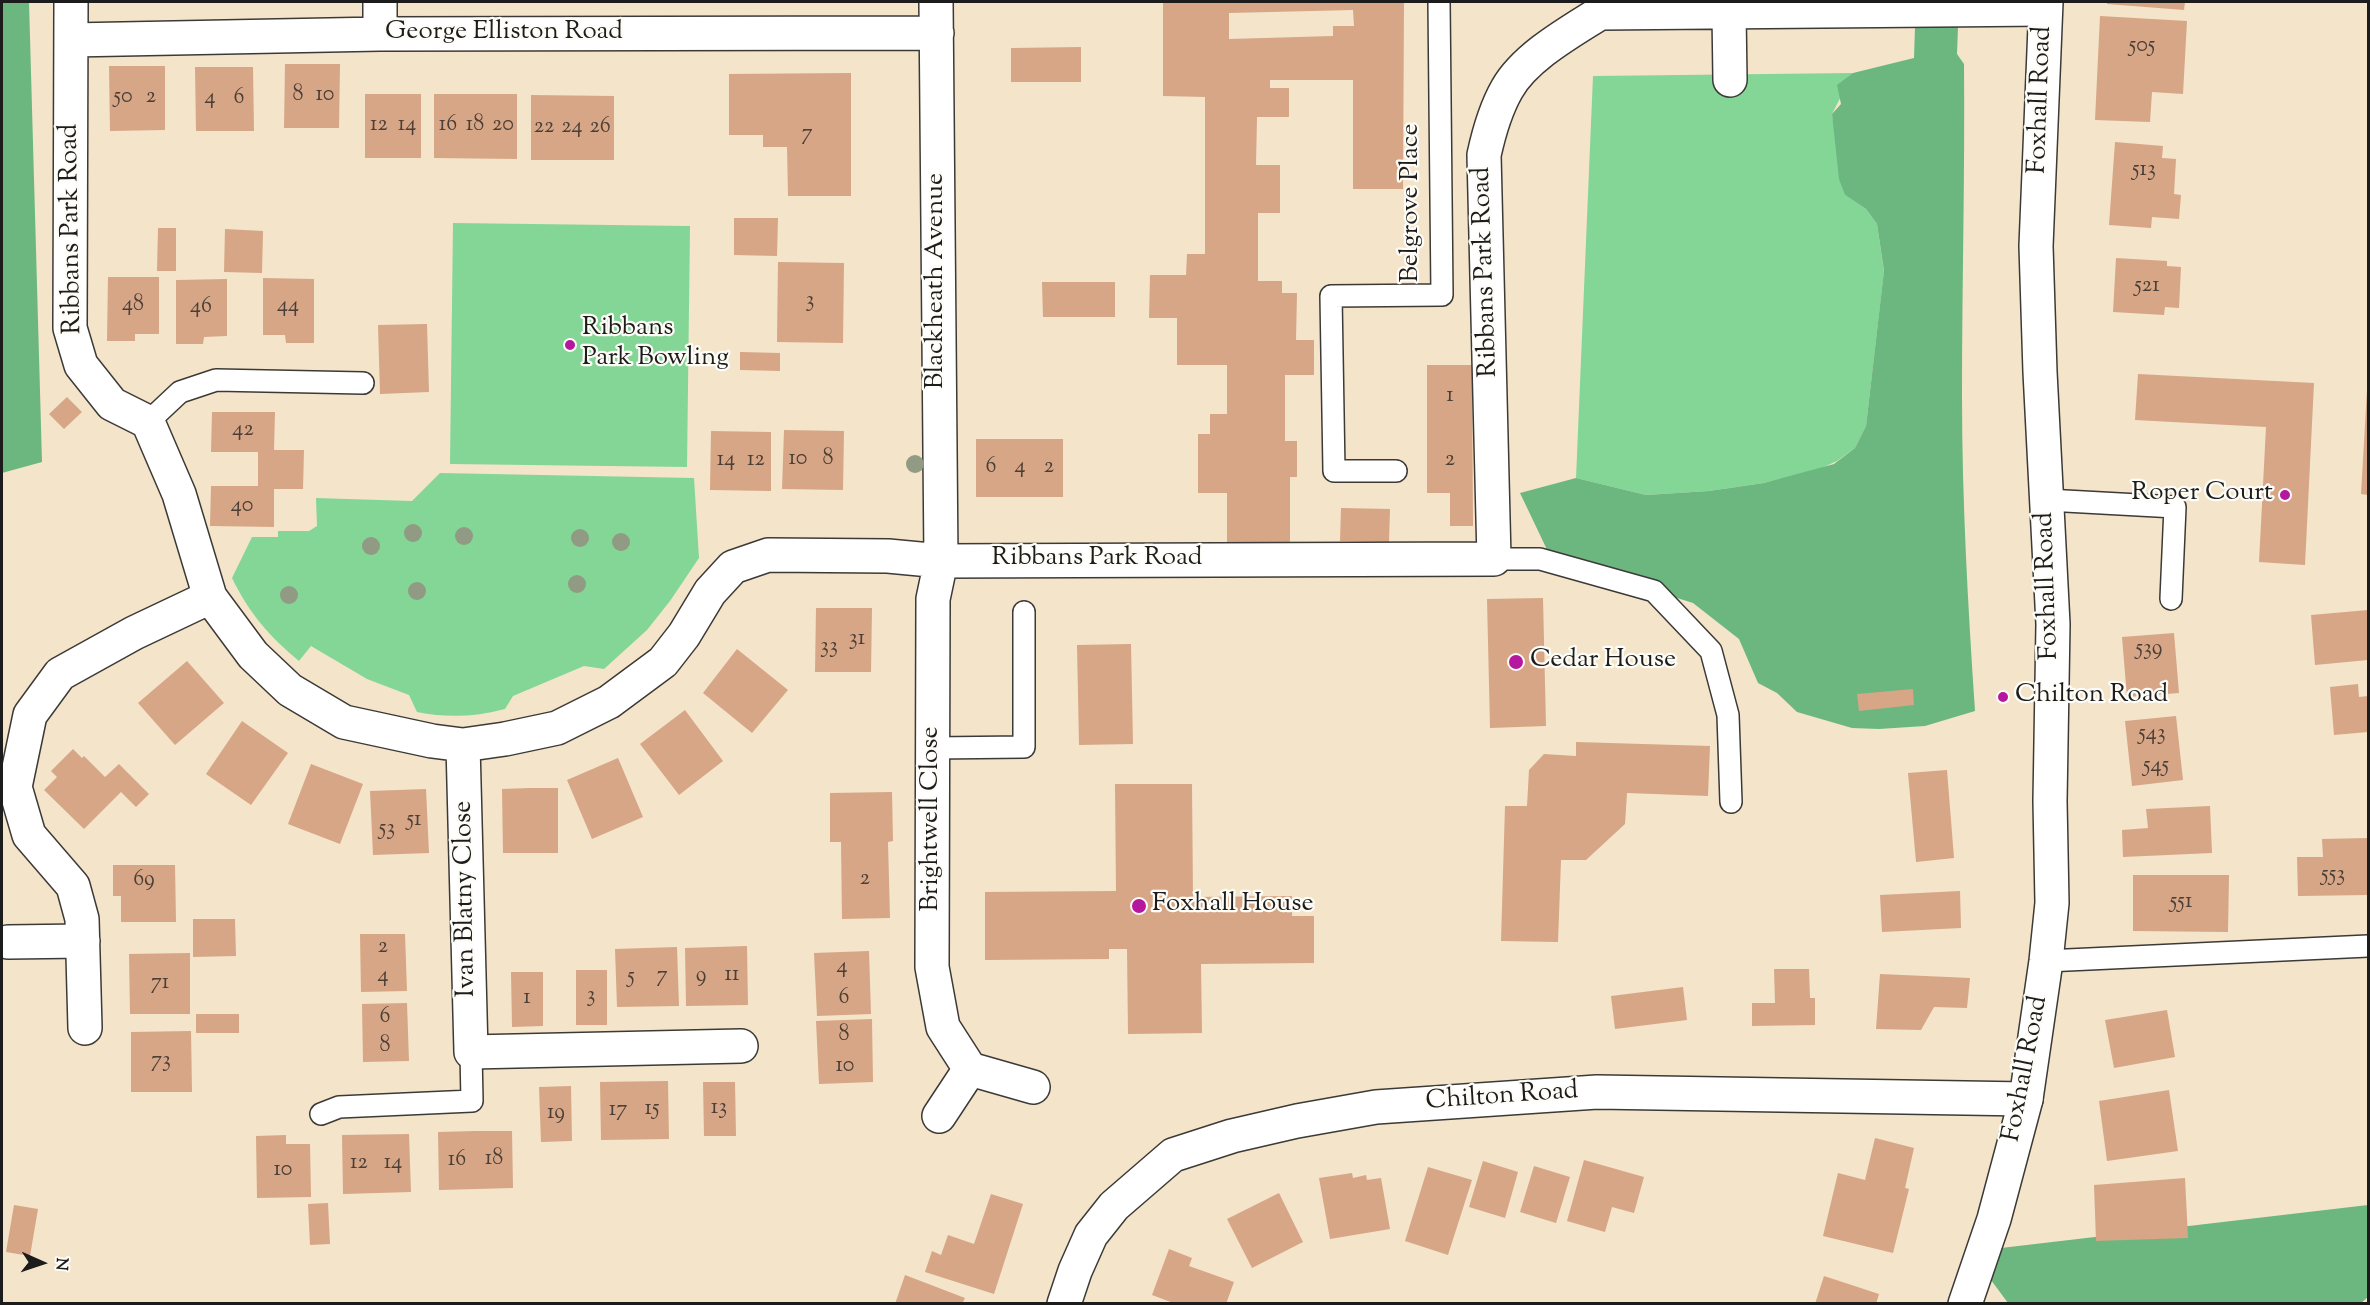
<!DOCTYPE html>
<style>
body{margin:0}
#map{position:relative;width:2370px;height:1305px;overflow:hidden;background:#f4e4ca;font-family:"Sorts Mill Goudy",serif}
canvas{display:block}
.frame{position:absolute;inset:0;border:3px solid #1c1c1c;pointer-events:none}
.north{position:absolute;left:12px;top:1233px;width:60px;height:60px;-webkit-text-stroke:4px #fdfcf7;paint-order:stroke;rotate:93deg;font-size:16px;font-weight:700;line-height:24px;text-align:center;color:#1c1c1c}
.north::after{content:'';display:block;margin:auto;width:21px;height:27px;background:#1c1c1c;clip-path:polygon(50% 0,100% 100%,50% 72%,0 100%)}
</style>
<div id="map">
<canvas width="2370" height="1305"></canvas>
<div class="frame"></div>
<div class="north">N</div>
</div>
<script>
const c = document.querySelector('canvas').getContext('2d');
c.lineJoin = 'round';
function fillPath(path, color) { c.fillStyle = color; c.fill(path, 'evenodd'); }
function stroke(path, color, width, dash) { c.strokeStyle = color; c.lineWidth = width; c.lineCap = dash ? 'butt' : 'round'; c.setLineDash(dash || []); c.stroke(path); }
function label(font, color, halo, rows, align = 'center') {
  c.font = font + ' "Sorts Mill Goudy",serif'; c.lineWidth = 4.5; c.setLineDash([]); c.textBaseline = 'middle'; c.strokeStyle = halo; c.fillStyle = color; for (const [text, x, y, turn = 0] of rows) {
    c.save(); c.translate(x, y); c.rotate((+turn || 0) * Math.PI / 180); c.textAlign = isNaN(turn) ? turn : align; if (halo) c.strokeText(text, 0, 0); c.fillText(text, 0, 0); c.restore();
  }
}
fillPath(new Path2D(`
 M1853 73 1832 114 1845 195 1866 209 1877 224 1884 272 1866 426 1855 448 1837 461 1817 470 1764 483 1709 491 1646 495 1576 478 1593 76Z
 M453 223 690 226 687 467 450 464Z
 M440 473 694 478 699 558 670 601 647 630 604 669 584 666 513 696 505 709C475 717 447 718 417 712L409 695 367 679 311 646 299 661C269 636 249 613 232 578L252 537H278V531H309L317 526 316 498 412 501Z`), '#84d696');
fillPath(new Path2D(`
 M2 2H29L42 462 2 473Z
 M1915 27H1958L1957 54 1964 64C1965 175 1962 286 1962 397 1962 501 1968 606 1975 711L1925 726 1879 729 1852 728 1797 712 1777 693 1758 683 1739 639 1693 603 1551 558 1520 493 1576 478 1646 495 1709 491 1764 483 1834 464 1855 448 1866 426 1884 271 1877 224 1866 209 1845 195 1839 179 1832 114 1841 104 1837 85 1853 73 1914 58Z
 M2368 1205V1297L2361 1303H2008L1991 1280 2001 1248Z`), '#6bb77f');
fillPath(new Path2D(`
 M1163 2H1404L1403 189H1353V80H1270V88H1289V117H1257L1256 165H1280V213H1258V281H1282V293H1297L1296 340H1314V375H1285V441H1297V477H1290V547L1227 546V493H1198V434H1210V414H1227V365H1177V318H1149L1150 275H1186L1187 254H1205V97L1163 96ZM1353 10 1354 26H1333V36L1229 39V13Z
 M2107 2H2185L2184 10 2107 4Z
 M2100 16 2187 21 2183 94 2152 92 2150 122 2095 120Z
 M1081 47V82H1011V48Z
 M285 64H340L339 128H284Z
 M109 66H165V130L110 131Z
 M195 67H253L254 131H196Z
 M851 73V196H788L787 147H763V135H729V74Z
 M365 94H421V158H365Z
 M434 94H517V159L434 158Z
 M531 95 614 96V160H531Z
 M2115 142 2163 146 2162 158 2176 159 2174 194 2181 195 2179 219 2152 217 2151 228 2109 225Z
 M734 218H778L777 256 734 255Z
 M158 228H176V271H157Z
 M225 229 263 231 262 273 224 272Z
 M2116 258 2167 261V266L2181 267 2179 308 2165 307 2164 315 2113 312Z
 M778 262 844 263 843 343 777 342Z
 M108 277H159V334H135V341H107Z
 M263 278 314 279V343H286L285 335H263Z
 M227 279V336L204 337 203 344H176V280Z
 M1042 282H1115V317H1043Z
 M427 324 429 392 380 394 378 325Z
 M740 352 780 353V371L740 370Z
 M1427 365H1472L1473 526H1450V493H1427Z
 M2138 374 2314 383 2305 565 2259 562 2266 427 2135 420Z
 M2367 390H2368V495L2361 494Z
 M67 397 82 412 64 429 49 414Z
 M212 412H275L274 450H304L303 489H274V527L210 526 211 486H258V452H211Z
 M784 430 844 431 843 490 782 489Z
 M711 431 771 432V491L710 490Z
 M976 439H1063V497H976Z
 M1341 508 1390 509 1389 542 1340 541Z
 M1543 598 1546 726 1490 728 1487 599Z
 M816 608H872L871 672H815Z
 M2368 610V660L2315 665 2311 615Z
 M2174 633 2179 693 2127 697 2122 637Z
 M1131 644 1133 744 1079 745 1077 645Z
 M737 649 788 690 752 733 703 693Z
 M187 661 224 703 175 745 138 703Z
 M2358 684 2359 697 2368 696V732L2334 735 2330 687Z
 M1913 689 1914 705 1859 711 1857 694Z
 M685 710 723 761 679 795 640 744Z
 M2176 716 2183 780 2132 786 2125 721Z
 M242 721 288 753 251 805 206 774Z
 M1576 742 1710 746 1708 796 1627 793 1625 824 1586 860H1561L1558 942 1501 941 1505 806H1527L1529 770 1544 754 1576 756Z
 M73 749 82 758 84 756 105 777 119 764 149 794 136 807 121 792 84 829 44 790 57 777 51 771Z
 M618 758 643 817 592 839 567 780Z
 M311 764 363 784 340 844 288 824Z
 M1947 770 1954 858 1916 862 1908 773Z
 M1115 784H1192L1193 897 1292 896V916H1314V963L1201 964 1202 1033 1128 1034 1127 949H1109V959L985 960V892L1116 891Z
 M529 788H558V853H503L502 789Z
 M426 789 429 853 373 855 370 791Z
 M892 792 893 841 888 842 890 918 842 919 841 842H830V793Z
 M2210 806 2212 853 2123 857 2122 830 2148 828 2146 809Z
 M2368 838V895L2298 896 2297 857H2323L2322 839Z
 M113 865H175L176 922H121V896H113Z
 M2133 875H2229L2228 932 2133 931Z
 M1960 891 1961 928 1882 932 1880 895Z
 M193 919H235L236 956 193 957Z
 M360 934H405L407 991 361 992Z
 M747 946 748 1005 686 1006 685 948Z
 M677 947 679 1006 617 1007 615 949Z
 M869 951 871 1014 817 1016 814 953Z
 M190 953V1014H130L129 954Z
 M1774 969H1809L1810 998H1815V1025L1752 1026V1003H1775Z
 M576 970H607V1025H576Z
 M511 972H543V1026L512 1027Z
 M1880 974 1970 978 1967 1008 1934 1007 1921 1030 1876 1029Z
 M1683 987 1687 1020 1615 1029 1611 996Z
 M407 1003 409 1061 363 1062 362 1004Z
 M2167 1010 2175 1057 2114 1068 2105 1020Z
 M196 1014H239V1033H196Z
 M872 1019 873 1082 819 1084 816 1021Z
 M191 1031 192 1092H131V1032Z
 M668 1081 669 1139 601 1140 600 1082Z
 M703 1082H735L736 1136H704Z
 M571 1086 572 1141 541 1142 539 1087Z
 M2169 1090 2178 1151 2107 1161 2099 1101Z
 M476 1131H512L513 1188 439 1190 438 1132Z
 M409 1134 411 1192 343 1194 342 1135Z
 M286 1135V1144H310L311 1197 257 1198 256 1136Z
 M1875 1138 1914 1148 1905 1188 1909 1189 1893 1253 1823 1236 1838 1173 1865 1180Z
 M1584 1160 1644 1177 1634 1213 1612 1207 1605 1232 1567 1221Z
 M1483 1161 1518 1172 1505 1218 1469 1207Z
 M1534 1166 1570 1177 1556 1223 1520 1212Z
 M1428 1167 1472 1180 1448 1255 1405 1241Z
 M1352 1173 1353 1178 1366 1175 1367 1180 1381 1178 1390 1229 1330 1239 1319 1178Z
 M2185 1178 2188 1238 2096 1241 2094 1185Z
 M1279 1193 1303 1242 1252 1268 1227 1219Z
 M991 1194 1023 1204 994 1294 925 1272 932 1251 941 1255 948 1235 974 1244Z
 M328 1203 330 1244 310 1245 308 1204Z
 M14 1205 38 1209 30 1256 6 1252Z
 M1169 1249 1192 1258 1189 1266 1234 1282 1226 1304H1176L1152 1295Z
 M905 1275 965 1298 962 1304H895Z
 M1824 1276 1879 1294 1876 1304H1815Z`), '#d6a686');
const lane = new Path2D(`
 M148 422 180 392 216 380 363 383
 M1396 471H1334L1331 296 1442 295 1439 2
 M2047 500 2175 507 2171 599
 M1494 559H1540L1654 591 1711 651 1728 715 1731 802
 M933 748 1024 747V612
 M2046 961 2368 946
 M321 1114 339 1107 472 1101 471 1052`);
const street = new Path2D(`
 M71 2 70 328 81 365 112 404 148 422 179 494 210 597 253 655 290 690 344 722 432 741 463 745 505 739 557 728 609 702 663 662 684 635 710 592 733 567 768 555 888 556 941 561 1494 559 1484 155C1489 132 1495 110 1507 89 1525 57 1570 32 1600 13
 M936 2 941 561 933 599 932 967 943 1027 970 1069 1033 1087
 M1600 13 2045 9
 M1729 13 1730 80
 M380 34V2
 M71 40 380 34 937 33
 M463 745 471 1052 741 1046
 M8 942 83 941
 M85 1028 82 919 73 886 29 835 15 787 30 715 60 674 134 633 210 597
 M939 1116 970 1069
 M1064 1304 1075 1271 1091 1235 1114 1206 1173 1155 1232 1136 1297 1121 1376 1107 1597 1092 2026 1099`);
const secondary = new Path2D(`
 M1965 1304 1994 1219 2026 1099 2046 961 2052 903 2050 801 2053 624 2040 372 2036 246 2046 2`);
stroke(lane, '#3c3a36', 24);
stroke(street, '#3c3a36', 36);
stroke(secondary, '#3c3a36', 36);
stroke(lane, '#fff', 21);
stroke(street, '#fff', 33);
stroke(secondary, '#fff', 33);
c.fillStyle = '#919a82';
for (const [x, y] of [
 [915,464],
 [413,533],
 [464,536],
 [580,538],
 [621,542],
 [371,546],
 [577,584],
 [417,591],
 [289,595]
]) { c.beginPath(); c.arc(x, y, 9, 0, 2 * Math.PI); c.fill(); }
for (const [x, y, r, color] of [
 [570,345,6,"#b5179e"],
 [2285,495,6,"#b5179e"],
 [1516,662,8,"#b5179e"],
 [2003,697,6,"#b5179e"],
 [1139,906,8,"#b5179e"]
]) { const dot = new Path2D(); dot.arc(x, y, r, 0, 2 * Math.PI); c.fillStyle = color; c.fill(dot); stroke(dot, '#fdfcf7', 2); }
label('22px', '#4a3e36', null, [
 ["505",2142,47],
 ["8",298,96],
 ["10",325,96],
 ["50",123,98],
 ["2",151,98],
 ["4",210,99],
 ["6",239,99],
 ["12",379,126],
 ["14",407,126],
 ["16",448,126],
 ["18",475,126],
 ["20",503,126],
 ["22",544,128],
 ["24",572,128],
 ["26",600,128],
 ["7",807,135],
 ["513",2144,171],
 ["521",2147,287],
 ["3",810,302],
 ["48",133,306],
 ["44",288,307],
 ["46",201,308],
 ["1",1450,397],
 ["42",243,431],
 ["10",798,460],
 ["8",828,460],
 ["14",726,461],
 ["12",756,461],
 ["2",1450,461],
 ["6",991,468],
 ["4",1020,468],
 ["2",1049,468],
 ["40",242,507],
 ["31",857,640],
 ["33",829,648],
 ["539",2149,650],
 ["543",2152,735],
 ["545",2156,767],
 ["51",414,821],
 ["53",387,830],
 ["553",2333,876],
 ["2",865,880],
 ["69",144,881],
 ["551",2181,903],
 ["2",383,948],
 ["4",842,968],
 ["11",732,976],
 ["4",383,977],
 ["7",662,977],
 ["9",701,977],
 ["5",631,978],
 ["71",160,984],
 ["3",591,997],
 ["1",527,999],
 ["6",844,999],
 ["6",385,1018],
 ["8",844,1036],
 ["8",385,1047],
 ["73",161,1062],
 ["10",845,1067],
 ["13",719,1109],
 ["15",652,1110],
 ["17",618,1111],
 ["19",556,1114],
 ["18",494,1160],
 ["16",457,1161],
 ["12",359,1164],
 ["14",393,1164],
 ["10",283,1171]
]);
label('26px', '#1c1c1c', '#fdfcf7', [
 ["George Elliston Road",504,34],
 ["Foxhall Road",2042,100,-88],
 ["Belgrove Place",1413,203,-90],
 ["Ribbans Park Road",73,229,-91],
 ["Ribbans Park Road",1487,272,-92],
 ["Blackheath Avenue",938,281,-90],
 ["Ribbans Park Road",1097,560],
 ["Foxhall Road",2049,586,-92],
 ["Brightwell Close",933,819,-90],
 ["Ivan Blatny Close",467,899,-91],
 ["Foxhall Road",2027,1069,-79],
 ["Chilton Road",1502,1098,-4]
]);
label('26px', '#1c1c1c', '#fdfcf7', [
 ["Ribbans",582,330],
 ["Park Bowling",582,360],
 ["Roper Court",2273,495,"right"],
 ["Cedar House",1530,662],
 ["Chilton Road",2015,697],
 ["Foxhall House",1152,906]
], 'left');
</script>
